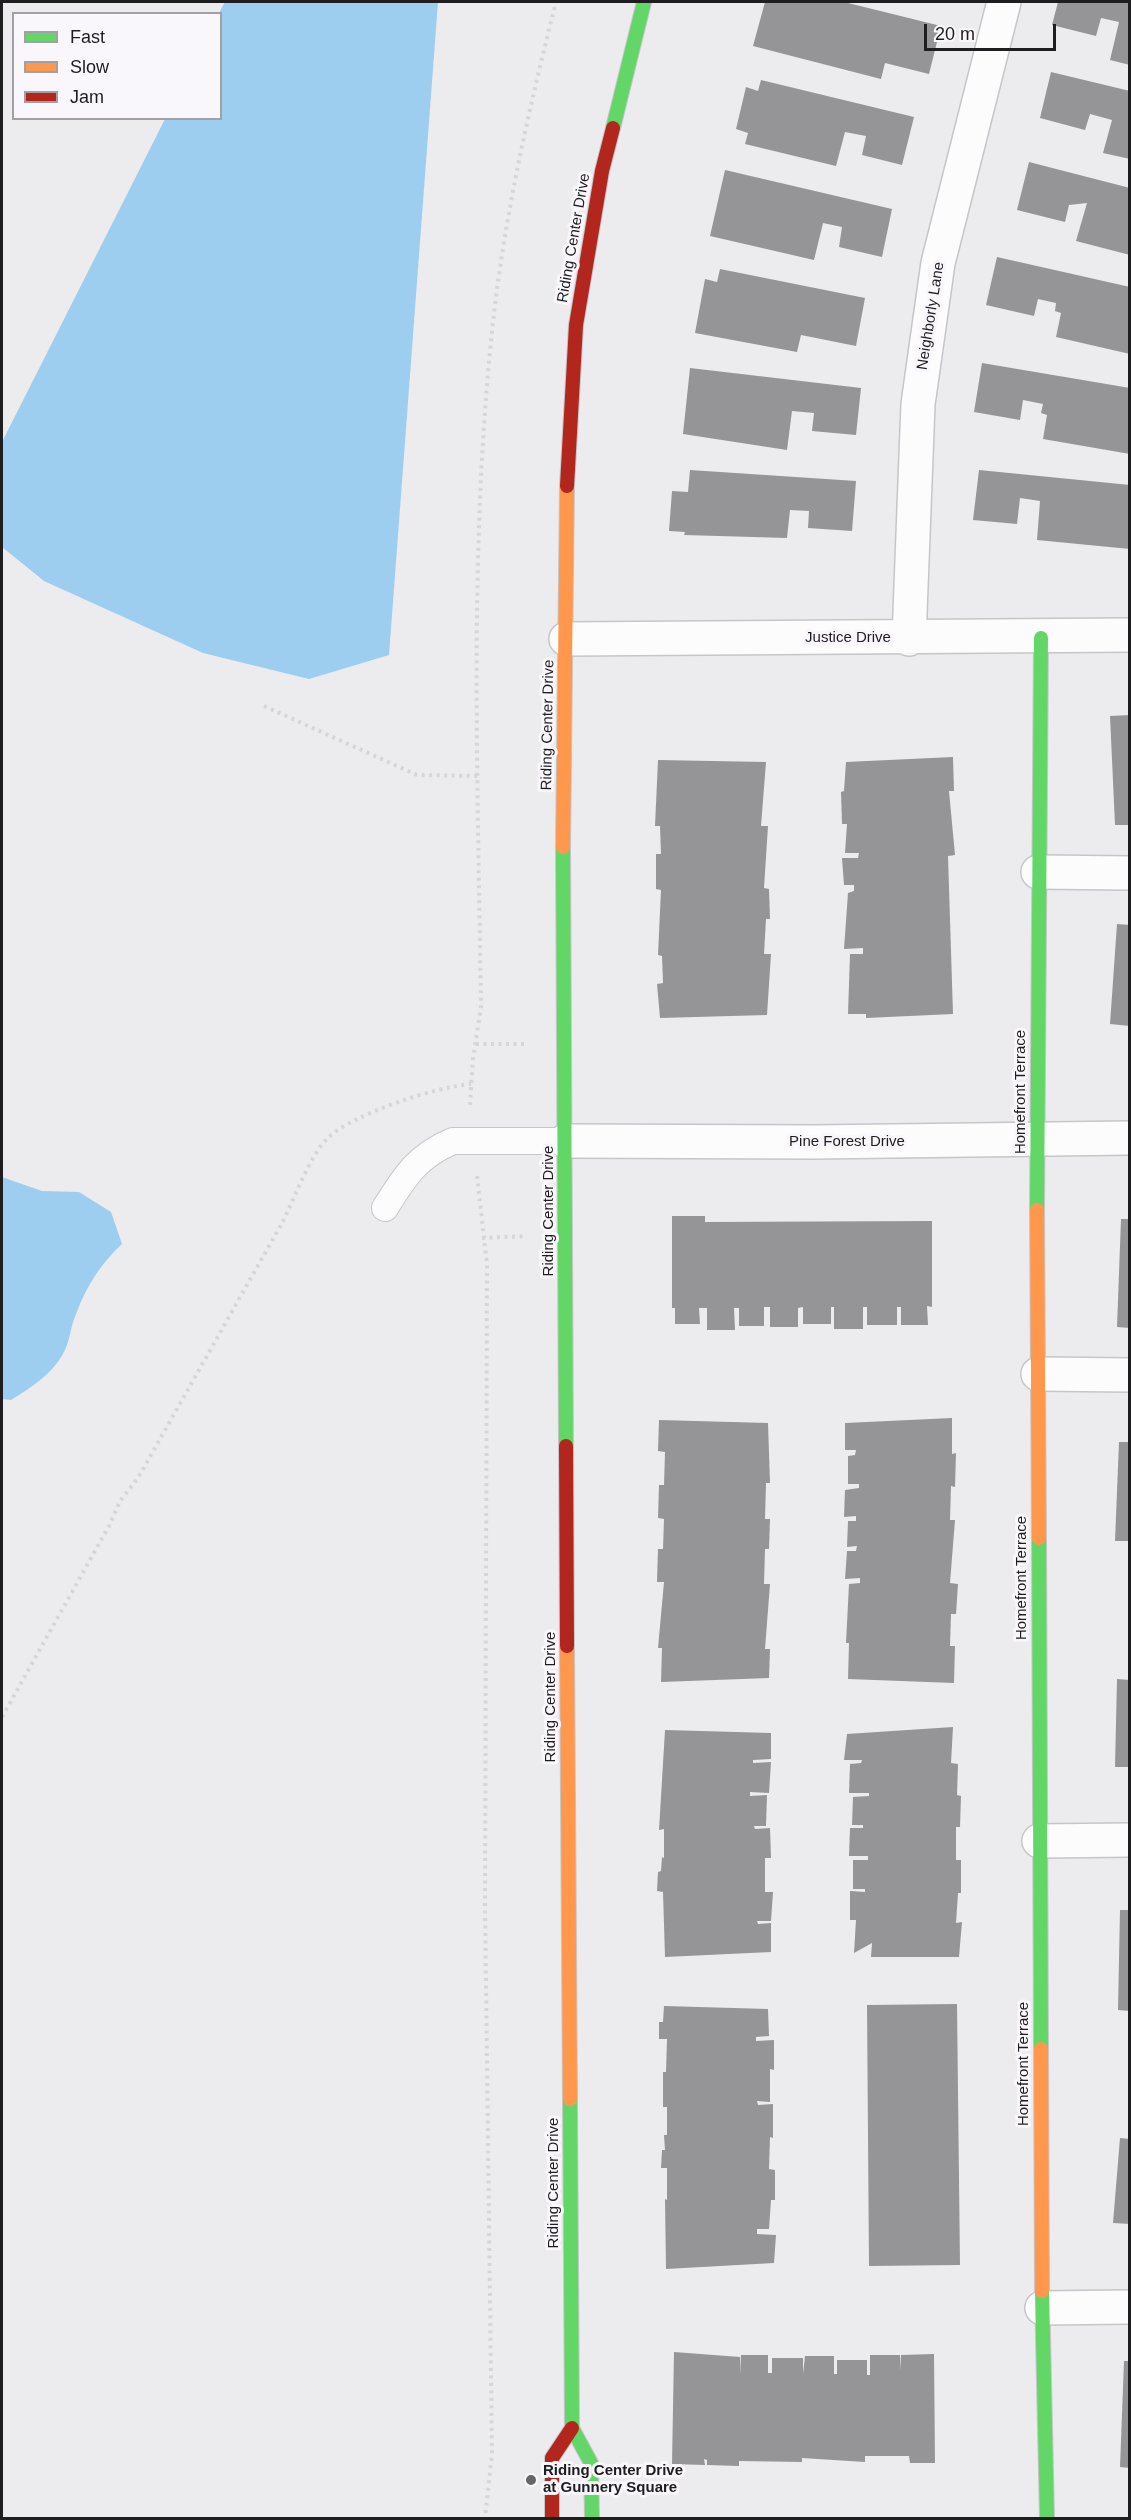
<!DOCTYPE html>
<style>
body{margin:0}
#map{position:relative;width:1131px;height:2520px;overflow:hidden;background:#ecebee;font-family:Helvetica,sans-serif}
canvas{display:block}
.frame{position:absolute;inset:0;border:3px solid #1e1d1f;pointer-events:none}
.legend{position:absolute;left:12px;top:12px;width:210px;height:108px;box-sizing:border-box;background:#faf7fc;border:2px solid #a2a0a4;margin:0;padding:8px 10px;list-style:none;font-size:18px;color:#1e1d1f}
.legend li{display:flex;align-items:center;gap:12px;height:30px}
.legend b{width:30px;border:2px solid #a2a0a4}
.scale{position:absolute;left:924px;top:24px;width:132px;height:27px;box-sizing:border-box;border:3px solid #1e1d1f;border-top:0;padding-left:8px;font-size:18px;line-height:21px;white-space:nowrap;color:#1e1d1f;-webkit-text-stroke:4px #faf7fc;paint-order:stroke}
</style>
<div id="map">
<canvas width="1131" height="2520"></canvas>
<div class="frame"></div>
<ul class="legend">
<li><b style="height:8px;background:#63d668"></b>Fast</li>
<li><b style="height:8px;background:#ff974d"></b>Slow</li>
<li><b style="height:8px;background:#b3261e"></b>Jam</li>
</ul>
<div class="scale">20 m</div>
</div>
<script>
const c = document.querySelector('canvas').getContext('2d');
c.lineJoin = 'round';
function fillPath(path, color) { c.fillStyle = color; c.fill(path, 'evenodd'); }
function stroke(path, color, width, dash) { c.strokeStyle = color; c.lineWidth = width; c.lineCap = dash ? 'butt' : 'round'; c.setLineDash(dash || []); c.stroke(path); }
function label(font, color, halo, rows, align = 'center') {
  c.font = font + ' Helvetica,sans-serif'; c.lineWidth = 6; c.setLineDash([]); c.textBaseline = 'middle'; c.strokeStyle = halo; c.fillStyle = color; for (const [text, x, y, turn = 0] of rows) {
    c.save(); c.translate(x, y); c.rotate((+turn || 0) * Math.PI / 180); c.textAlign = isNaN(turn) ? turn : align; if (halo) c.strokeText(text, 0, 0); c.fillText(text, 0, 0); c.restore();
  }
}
fillPath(new Path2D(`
 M225 2H438L389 655 309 679 203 653 44 581 2 547V442L165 119 220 118 219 13Z
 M2 1177 42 1191 79 1192 111 1212 122 1244C101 1263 86 1287 76 1314 71 1325 70 1339 65 1350 54 1373 32 1387 11 1400L2 1399Z`), '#9dcef0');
fillPath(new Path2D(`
 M765 2H844L941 26 929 74 885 63 881 79 753 46Z
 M1058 2H1130V65L1110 60 1119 22 1101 18 1096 36 1052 25Z
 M1051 72 1130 91V159L1103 153 1112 120 1090 114 1085 130 1040 118Z
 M761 80 914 117 902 165 862 155 866 136 845 132 836 166 745 144 748 133 736 129 746 87 758 91Z
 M1029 162 1130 188V255L1076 241 1087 203 1069 205 1065 222 1017 210Z
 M725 170 892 209 882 257 839 247 842 227 823 223 814 260 710 236Z
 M997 257 1130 287V354L1056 337 1061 313 1055 311 1056 303 1038 299 1034 316 986 305Z
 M720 269 865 298 856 346 801 335 797 352 695 333 705 279 717 282Z
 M982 363 1130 388V454L1043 439 1047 415 1041 413 1043 404 1023 400 1020 420 974 412Z
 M690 368 861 388 856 435 812 431 814 413 792 411 787 450 683 434Z
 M690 470 856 481 852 531 808 528 809 511 790 510 787 538 684 535 685 532 669 531 672 491 688 492Z
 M979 470 1130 485V549L1037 540 1040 501 1020 498 1017 524 973 520Z
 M1130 715V825H1115L1110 716Z
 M953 757 954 791H949L955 855 948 856 953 1014 866 1018V1014H848L850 954H863V948L844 949 848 893 854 891V885H844L842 858H858L859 853H845L847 824H842L841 792 844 791 846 762Z
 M658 760 766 762 761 826H768L764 888 769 889 770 919H766L764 954H771L767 1015 660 1018 657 984 663 983 662 956 658 955 661 890 656 889V854H661L660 826H655Z
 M1117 924 1130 925V1026L1110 1024Z
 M672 1216H705V1222L932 1221V1307L927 1306 928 1325H901V1307H897V1325H867V1307H863V1329H834V1307H831V1324H803V1307L798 1308V1327H770V1307H764V1326H739V1308H734L735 1330H707V1308H699L700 1324H675V1308H672Z
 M1121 1219H1130V1328L1117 1327Z
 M952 1418V1454L956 1453 955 1487 951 1486 950 1520H955L950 1583 958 1584 956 1614H951L950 1646H955L954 1683 848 1679 849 1643H846L849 1584 860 1583V1578L845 1579 847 1551H856L857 1546 847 1547 848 1521H856V1516L844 1517 845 1490 859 1488V1484H848V1456L855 1455 856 1450H845V1423Z
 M659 1420 768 1423 770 1483H766L765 1519H770L769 1549H765L764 1584H770L765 1649H770L769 1678 661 1682 662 1648H658L664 1582H657L658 1549H663L664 1519 658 1518 659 1485H664L665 1452 658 1451Z
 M1119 1442H1130V1541H1115Z
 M1117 1679 1130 1680V1767H1115Z
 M953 1727 951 1763 958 1764 957 1795 961 1796 960 1827H956V1860H961V1893H958L956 1923 962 1922 959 1957H871L872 1943 854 1953 856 1920H850V1891L865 1892V1889H853V1860H868V1856H849L850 1828H863V1825H852L853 1797 869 1796V1793H849L850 1764 861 1763 862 1760H844L847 1734Z
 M665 1730 771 1733V1759L753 1760V1763L771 1762 769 1793 750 1792V1796L767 1795 766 1826H754L755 1829 770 1828 771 1858H765V1892H773L771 1921H757L758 1924 771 1923V1952L665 1957 663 1892 657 1891 658 1872 661 1871 662 1857 664 1858V1829L659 1830Z
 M1120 1910H1130V2011L1118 2010Z
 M957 2004 960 2265 869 2266 867 2005Z
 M664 2006 768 2009 769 2036 756 2037V2041L774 2040V2070L770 2069V2102L757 2101 758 2105 773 2104V2138L770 2137 769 2169 775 2170V2200H771L769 2229H757V2234L776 2235 774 2263 666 2269 665 2199 667 2200V2168H661L662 2150H665L664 2135H667V2107H663V2072H666L667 2039H659V2022H663Z
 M1120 2138 1130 2139V2224L1113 2223Z
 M674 2352 740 2357V2374L741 2355H768V2373H772V2358H803V2374L805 2356H834V2374H837V2360H867V2375H870V2355H900V2371L901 2355 934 2354 935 2463H910L909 2456H865V2462L802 2458V2462L739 2461V2466L707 2465V2460L704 2459 705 2465 672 2464Z
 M1124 2361H1130V2468L1120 2467Z`), '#959597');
const lane = new Path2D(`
 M385 1208C405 1176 417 1156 453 1141H565`);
const street = new Path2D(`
 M566 639 1130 635
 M909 639 918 404 938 263 1004 2
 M1038 872 1130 873
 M565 1141 813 1142 1130 1138
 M1038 1374 1130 1375
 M1039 1841 1130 1840
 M1042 2308 1130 2307`);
const fast = new Path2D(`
 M613 128 644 2
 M563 847 566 1446
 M1037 1210 1041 638
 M1039 1538 1041 2049
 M570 2099 572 2428 591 2463 592 2518
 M1042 2291 1047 2518`);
const slow = new Path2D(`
 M563 847 567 486
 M1037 1210 1039 1538
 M567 1646 570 2099
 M1041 2049 1042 2291`);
const jam = new Path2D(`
 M567 486 576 325 602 171 613 128
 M566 1446 567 1646
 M552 2518V2458L572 2428`);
stroke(lane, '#c6c6c8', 28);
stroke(street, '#c6c6c8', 36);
stroke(fast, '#c6c6c8', 16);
stroke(slow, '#c6c6c8', 16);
stroke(jam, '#c6c6c8', 16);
stroke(new Path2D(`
 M264 706 417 775 478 776
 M476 1044H525
 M470 1105 473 1058 481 1007C478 785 469 562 491 341 502 227 528 112 556 2
 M477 1176 487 1264 485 1904 492 2454 485 2518
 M482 1238 527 1236
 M2 1717 109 1526 120 1501 138 1478C186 1393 234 1308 282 1223 294 1200 310 1155 327 1139 351 1114 436 1087 471 1084`), '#d7d6d7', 4, [3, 4.5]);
stroke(lane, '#fcfcfc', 26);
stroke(street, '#fcfcfc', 33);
stroke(fast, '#63d668', 14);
stroke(slow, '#ff974d', 14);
stroke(jam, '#b3261e', 14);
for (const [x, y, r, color] of [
 [531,2480,6,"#666567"]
]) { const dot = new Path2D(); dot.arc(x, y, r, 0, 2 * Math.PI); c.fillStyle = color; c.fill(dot); stroke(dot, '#faf7fc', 2); }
label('15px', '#1e1d1f', '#faf7fc', [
 ["Riding Center Drive",574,238,-80],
 ["Neighborly Lane",931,316,-81],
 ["Justice Drive",848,638],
 ["Riding Center Drive",548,725,-89],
 ["Homefront Terrace",1021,1092,-90],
 ["Pine Forest Drive",847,1142],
 ["Riding Center Drive",549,1211,-90],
 ["Homefront Terrace",1022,1578,-90],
 ["Riding Center Drive",551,1697,-90],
 ["Homefront Terrace",1024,2064,-90],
 ["Riding Center Drive",554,2183,-90]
]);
label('bold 15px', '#1e1d1f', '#faf7fc', [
 ["Riding Center Drive",543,2471],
 ["at Gunnery Square",543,2488]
], 'left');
</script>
